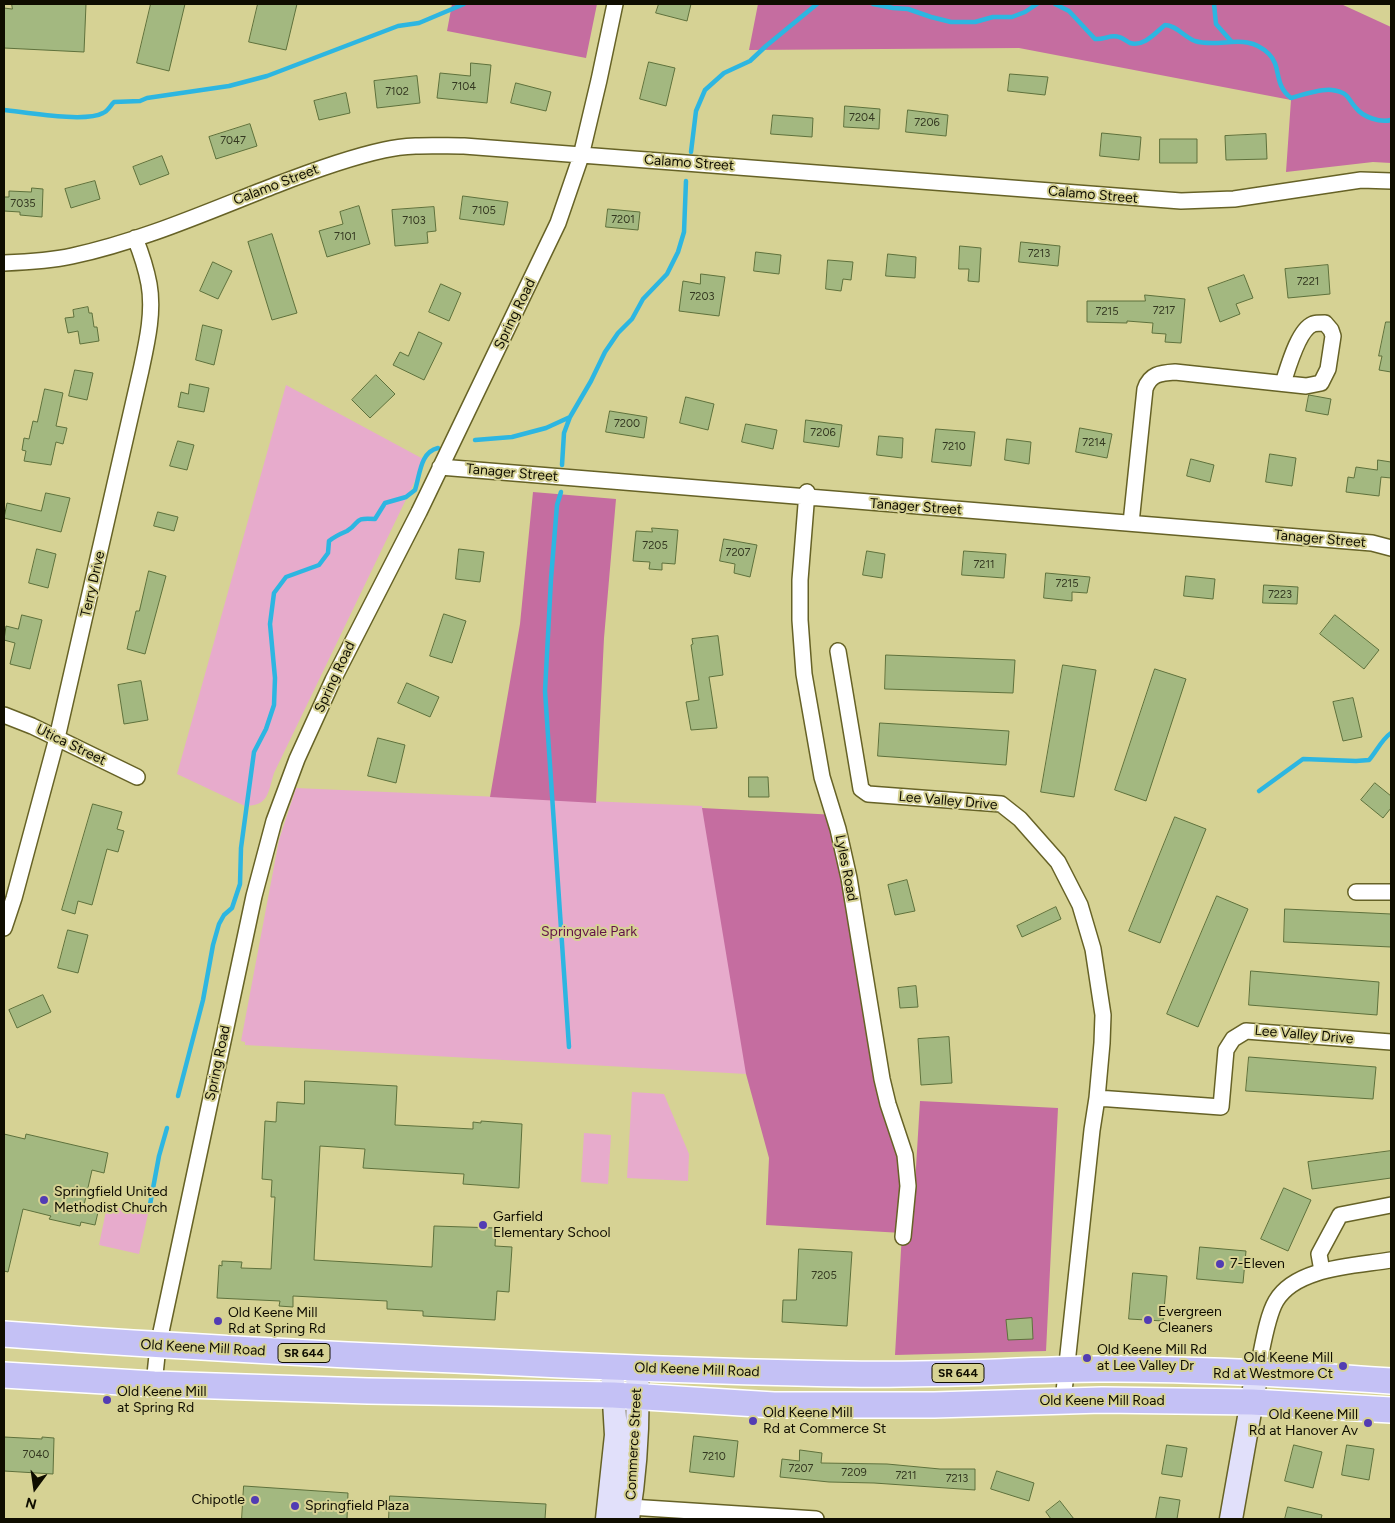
<!DOCTYPE html>
<style>
body{margin:0}
#map{position:relative;width:1395px;height:1523px;overflow:hidden;background:#d6d294;font-family:Figtree,sans-serif}
canvas{display:block}
.frame{position:absolute;inset:0;border:5px solid #0f0d00;pointer-events:none}
.north{position:absolute;left:10px;top:1463px;width:50px;height:50px;-webkit-text-stroke:4px #d6d294;paint-order:stroke;rotate:194deg;font-size:14px;font-weight:700;line-height:20px;text-align:center;color:#0f0d00}
.north::after{content:'';display:block;margin:auto;width:18px;height:22px;background:#0f0d00;clip-path:polygon(50% 0,100% 100%,50% 72%,0 100%)}
</style>
<div id="map">
<canvas width="1395" height="1523"></canvas>
<div class="frame"></div>
<div class="north">N</div>
</div>
<script>
const c = document.querySelector('canvas').getContext('2d');
c.lineJoin = 'round';
function fillPath(path, color) { c.fillStyle = color; c.fill(path, 'evenodd'); }
function stroke(path, color, width, dash) { c.strokeStyle = color; c.lineWidth = width; c.lineCap = dash ? 'butt' : 'round'; c.setLineDash(dash || []); c.stroke(path); }
function label(font, color, halo, rows, align = 'center') {
  c.font = font + ' Figtree,sans-serif'; c.lineWidth = 4; c.setLineDash([]); c.textBaseline = 'middle'; c.strokeStyle = halo; c.fillStyle = color; for (const [text, x, y, turn = 0] of rows) {
    c.save(); c.translate(x, y); c.rotate((+turn || 0) * Math.PI / 180); c.textAlign = isNaN(turn) ? turn : align; if (halo) c.strokeText(text, 0, 0); c.fillText(text, 0, 0); c.restore();
  }
}
fillPath(new Path2D(`
 M286 385 425 460 274 773C268 792 269 806 245 806L177 774Z
 M296 788 702 806 761 1073 746 1072V1074L245 1045V1042L241 1041 279 840Z
 M632 1092 664 1094 689 1154 688 1181 627 1178Z
 M584 1133 611 1135 608 1184 581 1182Z
 M107 1206 148 1214 139 1254 99 1245Z`), '#e7abcc');
fillPath(new Path2D(`
 M452 4H597L586 58 447 31Z
 M758 4H1341L1391 27V163L1373 162 1286 172 1291 100 1019 48 749 50Z
 M533 492 616 499 604 638 596 803 490 797 520 624Z
 M702 808 837 815 883 1099 908 1147 902 1233 912 1234 920 1101 1058 1108 1046 1351 895 1355 902 1233 766 1225 769 1158 746 1074Z`), '#c56da0');
stroke(new Path2D(`
 M873 4 893 8 908 9 931 17 951 22H975L993 17H1012L1025 12 1037 4
 M1055 4 1069 11 1095 39C1104 40 1111 34 1119 37 1123 38 1126 41 1130 43 1144 47 1155 33 1165 25 1176 25 1184 37 1195 41 1220 49 1246 31 1269 54 1282 67 1273 84 1291 98 1301 95 1323 88 1332 90 1350 93 1346 97 1356 108 1363 117 1380 123 1391 120
 M1214 4 1216 24 1231 41
 M4 110C25 112 85 123 103 113 108 111 110 106 114 102L140 101 147 98 229 86 267 76 398 26 419 23 464 4
 M691 152 696 111 705 90 724 73 750 61 766 46 817 4
 M475 440 512 437 546 428 570 417
 M562 465 564 433 570 417 591 381 605 352 618 333 632 319 643 299 667 274 678 252 684 232 686 181
 M561 492 557 505 551 579 545 691 569 1047
 M1259 791 1303 759 1356 761 1369 760C1376 752 1382 739 1391 733
 M178 1096 203 1000 213 945 219 924 224 915 232 908 240 884 241 848 254 752 266 729 274 705 275 678 270 624 274 593 286 577 319 565 328 553 329 541C335 536 340 534 347 531 361 523 352 517 375 519L385 503 406 497 415 490C420 475 420 452 438 448
 M149 1210 159 1156 167 1128`), '#2db6e1', 4.5);
const building = new Path2D(`
 M12 4H86L84 52 4 48V8L12 9Z
 M151 4H185L169 71 137 63Z
 M258 4H297L286 50 249 42Z
 M659 4H691L687 21 656 13Z
 M649 62 675 68 666 106 640 99Z
 M471 63 491 65 487 103 437 98 440 73 470 76Z
 M1010 74 1048 77 1045 95 1008 91Z
 M417 76 420 103 377 108 374 81Z
 M516 83 551 92 546 111 511 103Z
 M346 93 350 113 319 120 314 101Z
 M845 106 880 109 879 129 844 127Z
 M908 110 948 115 946 136 906 132Z
 M773 115 813 118 812 137 771 134Z
 M250 124 257 146 216 159 209 137Z
 M1102 133 1141 137 1139 160 1100 156Z
 M1266 134 1267 159 1226 160 1225 136Z
 M1160 139H1197V163H1160Z
 M162 156 169 174 140 185 133 167Z
 M95 181 100 199 71 208 65 189Z
 M32 188 43 189 42 217 20 215V212L4 211V197H9V191L31 192Z
 M463 196 508 202 504 225 460 219Z
 M359 206 370 244 327 257 319 231 343 224 340 212Z
 M434 207 436 231 427 232 428 243 395 246 392 210Z
 M608 209 640 212 638 230 606 227Z
 M272 234 297 313 272 320 248 242Z
 M1021 242 1060 246 1058 266 1019 262Z
 M960 246 981 248 979 282 968 281 969 269H959Z
 M756 252 781 255 779 274 754 271Z
 M888 254 916 257 915 278 886 276Z
 M828 260 853 262 851 280 843 279 841 291 826 289Z
 M213 262 232 271 218 299 200 291Z
 M1328 265 1330 294 1288 298 1285 269Z
 M701 274 725 277 719 316 679 311 683 281 700 284Z
 M1244 275 1253 298 1236 304 1240 314 1220 322 1208 288Z
 M441 284 461 293 449 321 429 312Z
 M1145 295 1185 299 1181 343 1165 342 1166 334 1152 333 1153 323 1127 321V323L1087 322V301H1145Z
 M88 307 89 313H92L94 327H97L99 341 80 344 78 331 68 333 65 318 74 317 73 310Z
 M1386 322H1391V372L1379 370 1382 356H1379Z
 M203 325 222 330 214 365 196 360Z
 M419 332 442 343 424 380 393 365 400 352 408 356Z
 M75 370 93 373 87 400 69 396Z
 M376 375 395 394 370 418 352 400Z
 M190 384 209 388 204 412 178 407 181 392 188 394Z
 M45 389 63 393 56 426 67 428 63 444 56 442 51 465 24 461 26 451 22 450 24 438 29 439 33 421 37 422Z
 M1309 395 1331 399 1328 415 1306 411Z
 M686 397 714 404 708 430 680 423Z
 M610 411 647 417 644 438 606 432Z
 M806 420 842 425 839 447 804 442Z
 M746 424 777 430 773 449 742 442Z
 M1080 428 1112 434 1107 458 1076 452Z
 M936 429 975 432 971 466 932 462Z
 M879 436 903 438 902 458 877 455Z
 M1007 439 1031 442 1029 464 1005 460Z
 M178 441 194 445 187 470 170 466Z
 M1270 454 1296 458 1292 486 1266 482Z
 M1191 459 1214 465 1210 482 1187 476Z
 M1378 460 1391 462V478L1381 477 1379 496 1346 492 1348 477 1354 478 1356 467 1377 470Z
 M46 493 70 498 61 532 4 518 7 503 41 511Z
 M158 512 178 517 174 531 154 526Z
 M652 528 678 530 675 564 662 563V570L649 569 650 562 633 561 636 531 652 532Z
 M724 539 757 545 750 577 734 573 735 564 720 561Z
 M37 549 56 554 48 588 29 583Z
 M459 549 484 552 480 582 456 579Z
 M867 551 885 554 882 578 863 575Z
 M964 551 1006 554 1004 578 962 575Z
 M149 571 166 576 145 654 127 649 136 611H139Z
 M1046 573 1090 577 1087 593 1072 592V601L1044 598Z
 M1186 576 1215 579 1213 599 1184 596Z
 M1264 585 1298 587 1297 604 1263 603Z
 M444 614 466 621 452 663 430 656Z
 M22 615 42 620 30 669 10 664 15 643 4 640 6 626 18 629Z
 M1335 615 1379 650 1364 669 1320 634Z
 M718 636 723 675 709 677 717 728 691 730 686 702 699 700 691 645 693 644 692 639Z
 M886 655 1015 660 1013 693 885 689Z
 M1063 665 1096 670 1074 797 1041 792Z
 M1155 669 1186 679 1146 801 1115 790Z
 M141 681 148 720 124 724 118 685Z
 M407 683 439 697 430 717 398 703Z
 M1353 698 1362 737 1343 741 1333 702Z
 M880 723 1009 731 1006 765 878 756Z
 M378 738 405 745 396 783 368 776Z
 M749 777H768L769 797H749Z
 M1375 783 1391 796V808L1383 818 1361 800Z
 M93 804 122 812 117 829 124 831 118 852 107 849 92 905 78 901 75 914 62 910Z
 M1175 817 1206 829 1160 943 1129 931Z
 M907 880 915 911 895 915 888 885Z
 M1217 896 1248 909 1198 1027 1167 1014Z
 M1056 907 1061 919 1022 937 1017 926Z
 M1285 909 1391 914V947L1284 942Z
 M68 930 88 935 78 973 58 968Z
 M1251 971 1379 982 1377 1015 1249 1005Z
 M916 986 918 1007 900 1008 898 988Z
 M43 995 51 1012 17 1028 9 1010Z
 M949 1037 952 1083 921 1085 918 1039Z
 M1249 1057 1376 1067 1373 1099 1246 1091Z
 M305 1081 397 1086 395 1125 473 1129V1122L481 1123V1121L522 1124 519 1188 463 1184 464 1174 363 1168 365 1149 320 1146 314 1260 432 1267 434 1226 496 1228 495 1246 512 1247 509 1292 497 1291 495 1320 423 1316V1311L387 1309V1301L293 1296V1307L279 1306 280 1301 217 1298 219 1265 222 1266V1261L242 1262 241 1268 271 1269 275 1197H271L272 1180 262 1179 265 1121 276 1122 277 1102 304 1104Z
 M4 1134 25 1139 26 1134 108 1153 104 1173 92 1170 84 1205 99 1208 95 1225 81 1222 80 1226 49 1219 51 1216 23 1209 8 1272 4 1271Z
 M1391 1151V1178L1312 1189 1308 1162Z
 M1284 1188 1311 1200 1288 1251 1261 1239Z
 M1200 1247 1246 1251 1243 1283 1197 1279Z
 M799 1249 852 1252 847 1326 782 1322 783 1300H796Z
 M1133 1273 1167 1276 1163 1321 1129 1319Z
 M1032 1318 1033 1339 1008 1340 1006 1320Z
 M694 1436 738 1441 734 1477 690 1472Z
 M4 1437 42 1439V1437L54 1438 53 1474 4 1471Z
 M1167 1445 1187 1448 1182 1477 1162 1474Z
 M1294 1445 1322 1452 1313 1488 1285 1481Z
 M1347 1445 1374 1449 1369 1480 1342 1475Z
 M800 1450 822 1453 821 1463 887 1464 940 1469H975V1490L874 1483 829 1482 780 1477 782 1459 799 1461Z
 M997 1471 1034 1483 1029 1501 991 1489Z
 M244 1486 348 1493 347 1519H242Z
 M390 1496 546 1504 545 1519H389Z
 M1160 1497 1180 1500 1177 1519H1156Z
 M1060 1501 1074 1519H1051L1046 1512Z
 M1288 1507 1322 1515 1321 1519H1285Z`);
fillPath(building, '#a3b880');
stroke(building, '#5e713c', 1);
const street = new Path2D(`
 M4 263C27 262 49 261 72 256 142 241 209 211 276 185 312 171 347 158 384 150 410 144 437 146 464 146L1181 201 1234 199 1361 180 1391 181
 M440 467 1372 543 1391 548
 M807 492 800 580V620L804 674 822 777 838 829 849 878 882 1079 888 1104 905 1155 908 1186 903 1237
 M1131 523 1145 389C1150 374 1160 373 1175 372L1306 386 1321 383 1328 369 1333 336 1331 330 1325 323C1321 323 1316 323 1313 324 1298 330 1288 368 1283 383
 M838 651 861 789 868 794 1001 804 1020 819 1058 862 1080 905 1093 949 1103 1015 1102 1043 1097 1098
 M4 715 32 726 137 777
 M1356 892H1391
 M4 928 14 898 57 738 141 370C147 342 154 312 149 284 146 268 141 253 135 238
 M1322 1271 1319 1254 1340 1215 1391 1205
 M1257 1372C1262 1352 1266 1318 1276 1301 1296 1267 1356 1266 1391 1260
 M154 1384 158 1346 254 896 274 821 297 759 333 680 419 512 558 223 581 156 599 80 615 4
 M1063 1401 1092 1130 1097 1098 1221 1107 1226 1050 1233 1039 1246 1031 1391 1042
 M630 1507 816 1519`);
const secondary = new Path2D(`
 M607 1519 616 1435 612 1367
 M628 1519C636 1469 639 1419 637 1369
 M1231 1519 1257 1372`);
const primary = new Path2D(`
 M4 1334C162 1346 319 1354 478 1361 601 1367 724 1372 847 1374 931 1376 1015 1370 1098 1369 1196 1368 1294 1374 1391 1381
 M4 1375 154 1384 368 1391 613 1395 774 1405H934L1102 1400 1252 1402 1391 1410`);
stroke(street, '#666226', 18);
stroke(secondary, '#666226', 25);
stroke(primary, '#fff', 28);
stroke(street, '#fff', 15);
stroke(secondary, '#e1e0fa', 22);
stroke(primary, '#c4c1f5', 25);
for (const [x, y, r, color] of [
 [44,1200,5,"#523cb3"],
 [483,1225,5,"#523cb3"],
 [1220,1264,5,"#523cb3"],
 [1148,1320,5,"#523cb3"],
 [218,1321,5,"#523cb3"],
 [1087,1358,5,"#523cb3"],
 [1343,1366,5,"#523cb3"],
 [107,1400,5,"#523cb3"],
 [753,1421,5,"#523cb3"],
 [1368,1423,5,"#523cb3"],
 [255,1500,5,"#523cb3"],
 [295,1506,5,"#523cb3"]
]) { const dot = new Path2D(); dot.arc(x, y, r, 0, 2 * Math.PI); c.fillStyle = color; c.fill(dot); stroke(dot, '#d6d294', 2); }
label('11px', '#343820', null, [
 ["7104",464,87],
 ["7102",397,92],
 ["7204",862,118],
 ["7206",927,123],
 ["7047",233,141],
 ["7035",23,204],
 ["7105",484,211],
 ["7201",623,220],
 ["7103",414,221],
 ["7101",345,237],
 ["7213",1039,254],
 ["7221",1308,282],
 ["7203",702,297],
 ["7217",1164,311],
 ["7215",1107,312],
 ["7200",627,424],
 ["7206",823,433],
 ["7214",1094,443],
 ["7210",954,447],
 ["7205",655,546],
 ["7207",738,553],
 ["7211",984,565],
 ["7215",1067,584],
 ["7223",1280,595],
 ["7205",824,1276],
 ["7040",36,1455],
 ["7210",714,1457],
 ["7207",801,1469],
 ["7209",854,1473],
 ["7211",906,1476],
 ["7213",957,1479]
]);
for (const [x, y, w] of [
 [304,1353,52],
 [958,1373,52]
]) { const box = new Path2D(); box.roundRect(x - w / 2, y - 9.5, w, 19, 4); c.fillStyle = '#d6d294'; c.fill(box); stroke(box, '#0f0d00', 1); }
label('bold 12px', '#0f0d00', null, [
 ["SR 644",304,1353],
 ["SR 644",958,1373]
]);
label('14px', '#0f0d00', '#d6d294', [
 ["Calamo Street",689,163,4],
 ["Calamo Street",276,185,-21],
 ["Calamo Street",1093,195,5],
 ["Spring Road",515,314,-64],
 ["Tanager Street",512,473,5],
 ["Tanager Street",916,507,4],
 ["Tanager Street",1320,539,5],
 ["Terry Drive",93,584,-77],
 ["Spring Road",335,677,-65],
 ["Utica Street",71,745,26],
 ["Lee Valley Drive",948,801,5],
 ["Lyles Road",846,868,79],
 ["Lee Valley Drive",1304,1035,5],
 ["Spring Road",218,1063,-78],
 ["Old Keene Mill Road",203,1348,3],
 ["Old Keene Mill Road",697,1370,2],
 ["Old Keene Mill Road",1102,1401],
 ["Commerce Street",634,1444,-87]
]);
label('14px', '#621247', '#d6d294', [
 ["Springvale Park",589,932]
]);
label('14px', '#0f0d00', '#d6d294', [
 ["Springfield United",54,1192],
 ["Methodist Church",54,1208],
 ["Garfield",493,1217],
 ["Elementary School",493,1233],
 ["7-Eleven",1230,1264],
 ["Evergreen",1158,1312],
 ["Cleaners",1158,1328],
 ["Old Keene Mill",228,1313],
 ["Rd at Spring Rd",228,1329],
 ["Old Keene Mill Rd",1097,1350],
 ["at Lee Valley Dr",1097,1366],
 ["Old Keene Mill",1333,1358,"right"],
 ["Rd at Westmore Ct",1333,1374,"right"],
 ["Old Keene Mill",117,1392],
 ["at Spring Rd",117,1408],
 ["Old Keene Mill",763,1413],
 ["Rd at Commerce St",763,1429],
 ["Old Keene Mill",1358,1415,"right"],
 ["Rd at Hanover Av",1358,1431,"right"],
 ["Chipotle",245,1500,"right"],
 ["Springfield Plaza",305,1506]
], 'left');
</script>
